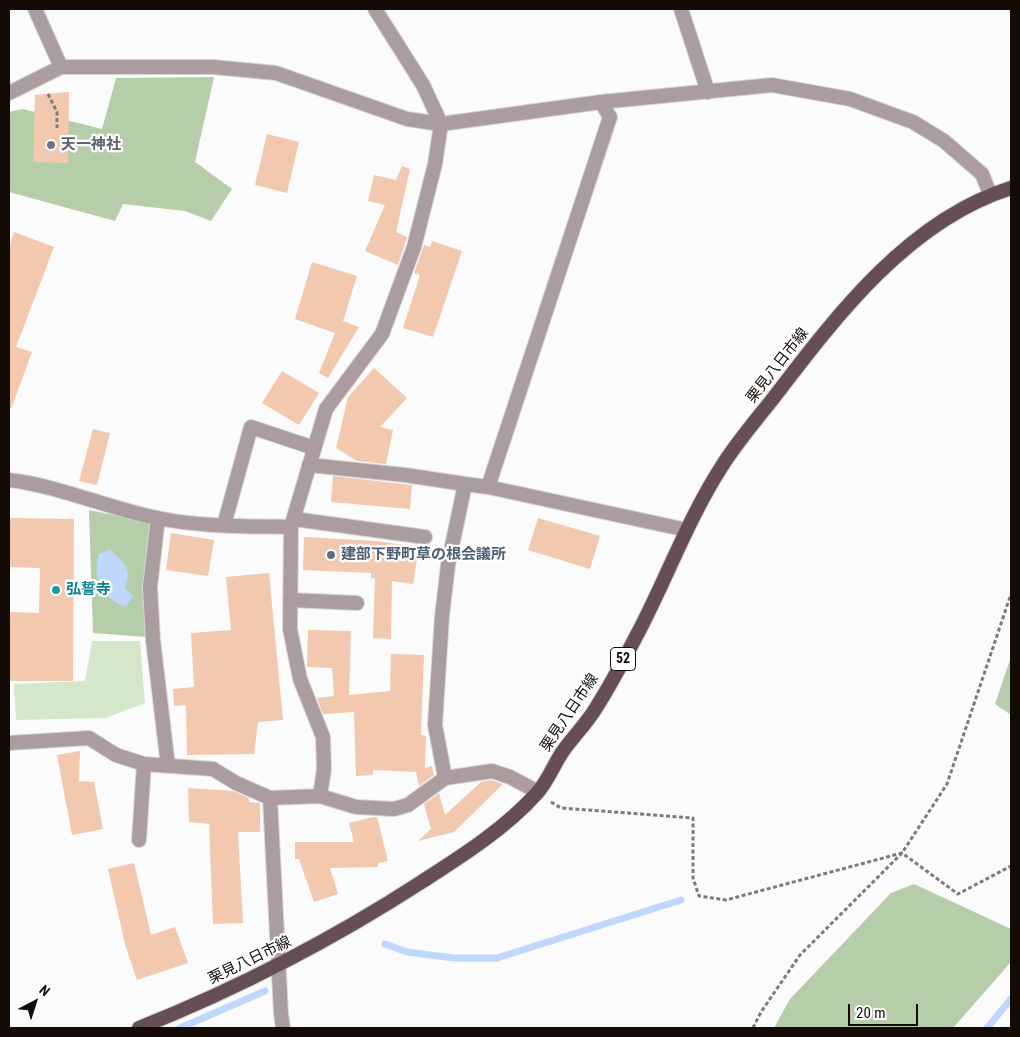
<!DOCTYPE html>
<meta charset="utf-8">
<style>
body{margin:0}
#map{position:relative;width:1020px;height:1037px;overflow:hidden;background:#fbfbfb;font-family:"Roboto Condensed",sans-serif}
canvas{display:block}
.frame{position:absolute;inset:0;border:10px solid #140b06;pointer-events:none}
.north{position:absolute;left:10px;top:977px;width:50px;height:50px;-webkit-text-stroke:4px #fff;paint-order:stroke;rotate:40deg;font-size:14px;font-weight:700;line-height:20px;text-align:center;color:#140b06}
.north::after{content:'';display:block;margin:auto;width:18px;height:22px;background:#140b06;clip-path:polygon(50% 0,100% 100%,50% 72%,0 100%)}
.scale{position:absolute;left:848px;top:1004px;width:70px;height:22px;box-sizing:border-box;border:2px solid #140b06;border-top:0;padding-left:6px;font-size:15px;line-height:18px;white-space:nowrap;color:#140b06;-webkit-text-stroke:4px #fff;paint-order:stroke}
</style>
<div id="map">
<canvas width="1020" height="1037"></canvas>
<div class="frame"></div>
<div class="north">N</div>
<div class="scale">20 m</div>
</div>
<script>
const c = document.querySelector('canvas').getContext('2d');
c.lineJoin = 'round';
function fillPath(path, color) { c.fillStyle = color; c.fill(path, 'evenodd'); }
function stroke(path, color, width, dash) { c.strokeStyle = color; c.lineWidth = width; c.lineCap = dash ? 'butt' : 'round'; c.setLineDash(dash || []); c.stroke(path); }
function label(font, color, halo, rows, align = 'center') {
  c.font = font + ' "Roboto Condensed","Noto Sans JP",sans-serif'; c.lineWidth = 4.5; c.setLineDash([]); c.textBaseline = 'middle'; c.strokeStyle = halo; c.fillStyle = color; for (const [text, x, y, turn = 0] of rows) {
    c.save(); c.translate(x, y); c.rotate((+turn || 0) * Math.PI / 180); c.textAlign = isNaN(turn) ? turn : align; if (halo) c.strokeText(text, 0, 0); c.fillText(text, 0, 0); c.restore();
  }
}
fillPath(new Path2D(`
 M92 641H140L145 703 106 718 16 720 14 684 85 681Z`), '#d4e7ca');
fillPath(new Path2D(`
 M214 77 195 162 232 189 211 221 185 211 123 204 115 221 9 192V112L23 109 102 129 116 78Z
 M89 510 150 522 144 586 146 637 93 633Z
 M1011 657V715L995 704Z
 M914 884 1011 929V962L953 1028H774L790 999 891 893Z`), '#b5cea9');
fillPath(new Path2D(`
 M110 550C123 561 133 569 125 588L133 596 126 607C102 598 91 579 99 554Z`), '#bfd7fc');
stroke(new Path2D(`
 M385 944 407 952 454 958H497L681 900
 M180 1028 265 991
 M987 1028 1011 999`), '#bfd7fc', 7);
fillPath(new Path2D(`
 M69 92 68 163 33 162 35 95Z
 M267 134 299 142 287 193 255 185Z
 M402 166 410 169 396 232 407 237 398 265 365 251 385 205 368 201 374 175 396 180Z
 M14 232 54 247 16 347 32 352 11 409 9 408V247Z
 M432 241 462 251 433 337 403 328 420 275 414 273 424 245 430 247Z
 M312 262 357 276 343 321 359 327 328 378 319 373 335 333 295 319Z
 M374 368 407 398 380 427 393 430 386 464 357 461 336 448 348 397Z
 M282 371 319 393 299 425 262 403Z
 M93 429 110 433 97 485 79 481Z
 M333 476 412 485 410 509 331 502Z
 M9 518 74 519 73 681H9V612L39 613 40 568 9 567Z
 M538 518 600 536 590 569 528 550Z
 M171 533 214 540 208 576 166 570Z
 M304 537 376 541 419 547 413 584 392 581 391 639 373 638 375 578H371V573L303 570Z
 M269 573 283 720 258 722 254 754 187 755 186 705 174 706 173 689 194 687 191 633 231 630 226 577Z
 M308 630 351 631 349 695 390 691 391 654 424 655 421 735 426 736 425 768 432 766 434 775 419 786 416 772 373 770V775L356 776 354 712 323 714 317 698 334 696 332 668 307 667Z
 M80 751 79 781 94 782 103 829 72 835 57 755Z
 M491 780 503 784 454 832 418 841 431 829 424 804 439 793 445 815 481 782Z
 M188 788 233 791 249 798V802L260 803V832H238L243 923 213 924 209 824 189 822Z
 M373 817H377L388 861 378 863V867L330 868 338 894 314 902 299 859H295V842H354L349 823Z
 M134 863 151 935 175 927 188 963 137 980 125 944 108 869Z`), '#f2c8af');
const minor = new Path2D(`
 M35 9 61 67
 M681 9 708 92
 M9 93 61 67H213L276 73 407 119 441 124 601 102 772 85 850 99 913 122 944 141 982 174 990 194
 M309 465 405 475 465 484
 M9 480C60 486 107 508 157 518 201 527 247 526 291 527
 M488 487 610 117 601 102
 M158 518 150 587 153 640 168 766
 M294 519 425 537
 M224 525 251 427 314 448
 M290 600 357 603
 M9 743 89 738 116 755 144 764 213 769 236 783 270 798 281 1014 283 1028
 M445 778 435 725 442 616 448 565 465 484 488 487 687 530
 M320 796 356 807 394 809 408 805 445 778 492 771 510 777 538 792
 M270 798 320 796 324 769 323 737 300 679 290 629 291 527 326 409 382 334 414 247 435 164 441 124 423 85 375 9
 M139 840 144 764`);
const primary = new Path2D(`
 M139 1028C239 988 332 940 423 881 462 856 506 828 537 793 548 781 554 764 563 751 573 737 585 725 594 711 611 685 626 656 640 629 668 575 689 517 722 466 737 442 757 419 775 396 837 315 909 220 1011 188`);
stroke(minor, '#d6d5d4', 16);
stroke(primary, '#d6d5d4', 16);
stroke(new Path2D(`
 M48 94 57 112V128
 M551 802 561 808 693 818V878L699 896 726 900 902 853 958 894 1011 866
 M753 1028 761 1012 800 955 902 853 947 784 1011 594`), '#807b78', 3, [4, 2.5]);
stroke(minor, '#aa9c9f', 14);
stroke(primary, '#664f54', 14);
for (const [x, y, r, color] of [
 [51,145,5,"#6b7280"],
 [331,555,5,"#5c6f8a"],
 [56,590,5,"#0f9aa8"]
]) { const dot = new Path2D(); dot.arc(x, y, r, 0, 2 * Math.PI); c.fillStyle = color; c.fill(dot); stroke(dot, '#fff', 2); }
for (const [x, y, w] of [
 [623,659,25]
]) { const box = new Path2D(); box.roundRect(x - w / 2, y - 11.5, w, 23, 4); c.fillStyle = '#fff'; c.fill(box); stroke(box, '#140b06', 1); }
label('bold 14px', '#140b06', null, [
 ["52",623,659]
]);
label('bold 15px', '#5b616d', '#fff', [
 ["天一神社",61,145]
], 'left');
label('15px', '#140b06', '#fff', [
 ["栗見八日市線",778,366,-52],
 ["栗見八日市線",570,713,-56],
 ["栗見八日市線",250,961,-26]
]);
label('bold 15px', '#4e5e75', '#fff', [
 ["建部下野町草の根会議所",341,555]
], 'left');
label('bold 15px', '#0d838f', '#fff', [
 ["弘誓寺",66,590]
], 'left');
</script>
